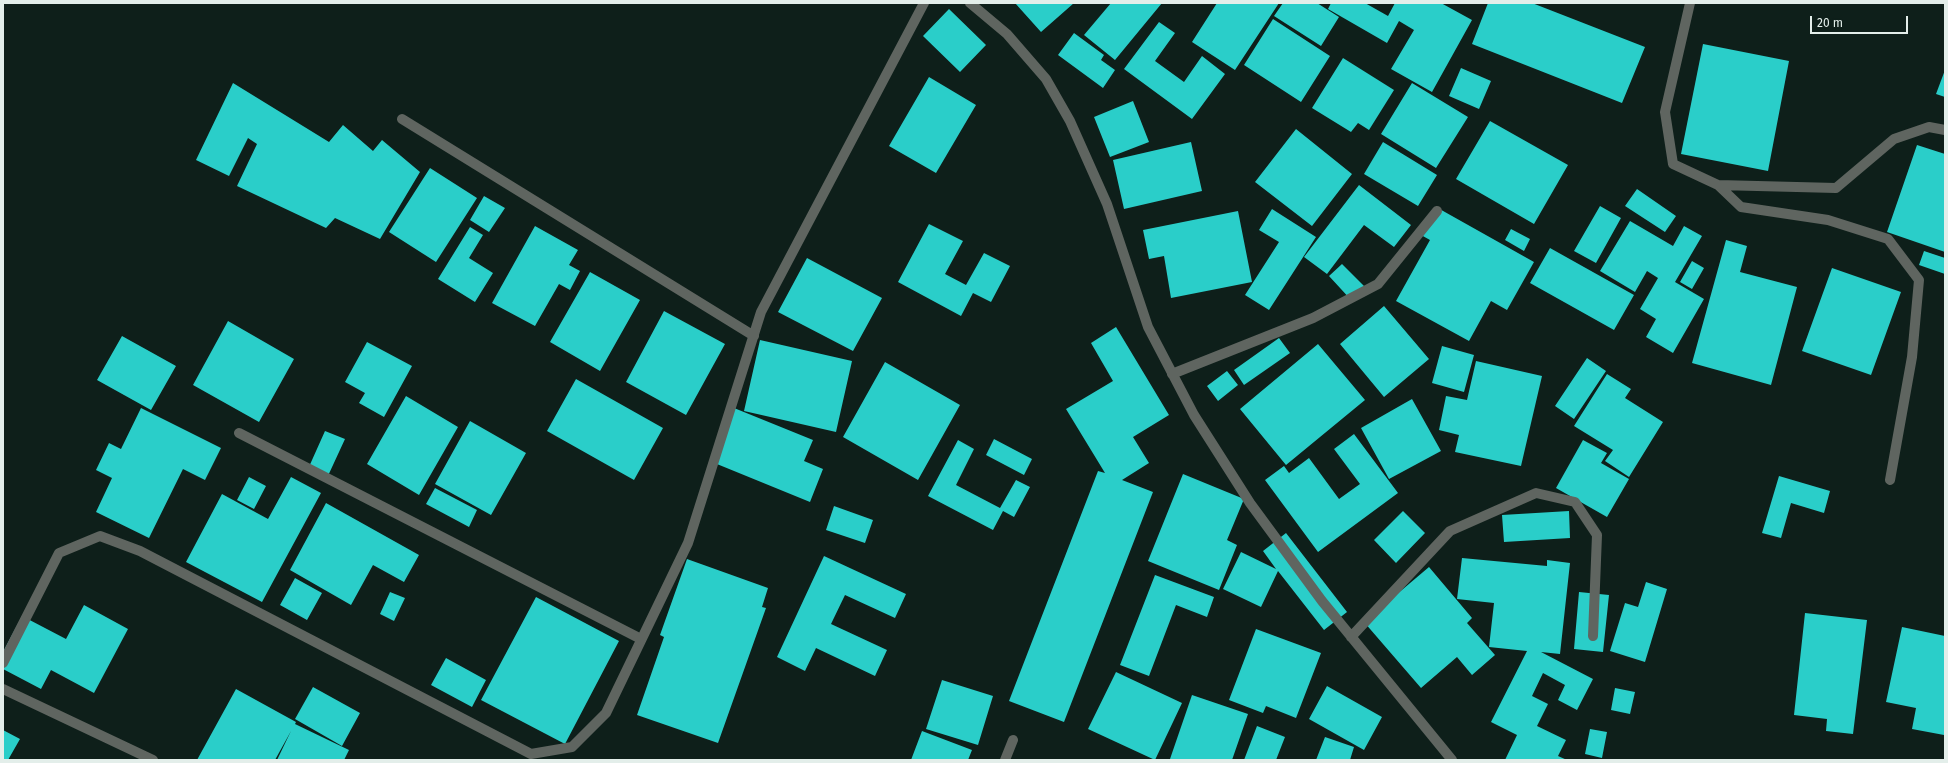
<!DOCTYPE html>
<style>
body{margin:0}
#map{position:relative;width:1948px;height:763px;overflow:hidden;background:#0e1f1a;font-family:"Fira Sans",sans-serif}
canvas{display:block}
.frame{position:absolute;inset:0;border:4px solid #e3eeea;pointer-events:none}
.scale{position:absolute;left:1810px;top:16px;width:98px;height:18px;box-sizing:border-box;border:2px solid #e3eeea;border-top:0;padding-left:5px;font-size:12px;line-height:14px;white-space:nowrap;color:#e3eeea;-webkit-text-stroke:3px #0e1f1a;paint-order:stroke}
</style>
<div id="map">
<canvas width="1948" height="763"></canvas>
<div class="frame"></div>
<div class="scale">20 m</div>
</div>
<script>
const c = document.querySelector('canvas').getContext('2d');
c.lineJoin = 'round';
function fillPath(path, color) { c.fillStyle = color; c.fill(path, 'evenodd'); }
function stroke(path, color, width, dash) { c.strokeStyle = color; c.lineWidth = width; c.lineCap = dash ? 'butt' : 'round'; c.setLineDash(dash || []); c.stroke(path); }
fillPath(new Path2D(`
 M1015 3H1074L1041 32Z
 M1111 3H1162L1115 60 1084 35Z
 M1217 3H1279L1235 70 1192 42Z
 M1283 3H1317L1339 17 1321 46 1274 16Z
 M1331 3H1365L1388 16 1395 3H1441L1472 20 1432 92 1391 69 1414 30 1399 21 1387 43 1328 9Z
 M1488 3H1532L1645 47 1622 103 1472 44Z
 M949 9 986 45 960 72 923 36Z
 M1273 19 1330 56 1301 102 1244 65Z
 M1159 22 1175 33 1155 61 1184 82 1202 56 1225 74 1192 119 1124 69Z
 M1074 33 1104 55 1101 60 1115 70 1103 88 1058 55Z
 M1703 44 1789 61 1768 171 1681 154Z
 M1343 58 1394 90 1369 130 1358 123 1351 132 1312 108Z
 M1461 68 1491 81 1479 109 1449 96Z
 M1945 70V97L1936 94Z
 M929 77 976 105 936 173 889 146Z
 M233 83 329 142 343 125 373 151 382 140 420 172 380 239 335 218 326 228 237 186 257 144 248 138 229 176 196 160Z
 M1412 83 1468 117 1436 168 1381 134Z
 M1133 101 1149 142 1110 157 1094 117Z
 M1490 121 1568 165 1534 224 1456 179Z
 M1296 129 1352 174 1312 226 1255 182Z
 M1191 142 1202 191 1124 209 1113 160Z
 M1383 142 1437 175 1418 206 1364 174Z
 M1917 145 1945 154V252L1887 232Z
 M430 168 477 198 436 262 389 232Z
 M1359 185 1411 225 1394 247 1364 225 1327 274 1304 257Z
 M1637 189 1676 216 1665 232 1625 206Z
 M484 196 505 208 489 232 470 220Z
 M1600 206 1621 218 1596 263 1574 251Z
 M1436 207 1534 262 1507 310 1491 301 1469 341 1396 301 1430 240 1421 235Z
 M1272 209 1316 237 1269 310 1245 295 1279 242 1259 230Z
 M1238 211 1252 282 1171 298 1164 256 1149 259 1143 230Z
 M1630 221 1673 246 1684 226 1702 236 1675 282 1704 299 1673 353 1646 337 1656 319 1640 309 1658 278 1647 271 1635 292 1600 271Z
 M929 224 963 241 945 274 966 285 984 253 1010 266 991 302 973 293 961 316 898 282Z
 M535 226 578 250 569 265 580 271 570 290 559 284 535 326 492 303Z
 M470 227 483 235 469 258 493 273 475 302 438 279Z
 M1511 229 1530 239 1524 251 1505 240Z
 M1726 240 1747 246 1740 272 1797 287 1771 385 1692 363Z
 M1550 248 1634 295 1614 330 1530 283Z
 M1924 251 1945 258V274L1919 265Z
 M807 258 882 298 853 351 778 312Z
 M1692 261 1704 268 1692 289 1680 282Z
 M1342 264 1366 288 1352 301 1329 276Z
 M1832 268 1901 292 1871 375 1802 351Z
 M590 272 640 300 600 371 550 342Z
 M1384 306 1429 359 1384 397 1340 344Z
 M664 311 725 344 686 415 626 382Z
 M228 321 294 359 259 422 193 385Z
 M1116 327 1169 415 1133 437 1149 463 1122 480 1153 492 1064 722 1009 701 1098 471 1105 473 1066 409 1113 381 1091 343Z
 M122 336 176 366 151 410 97 380Z
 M1279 338 1290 353 1244 385 1234 370Z
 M760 340 852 361 836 432 744 411Z
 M367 342 412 366 384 417 359 403 365 393 345 382Z
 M1318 344 1365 400 1286 465 1240 409Z
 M1442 346 1474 355 1464 392 1432 383Z
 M1587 358 1606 371 1574 419 1555 406Z
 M1476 361 1542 376 1521 466 1455 452 1459 435 1439 430 1446 396 1467 400Z
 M885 362 960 405 918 480 843 437Z
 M1227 371 1238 385 1218 401 1207 386Z
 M1607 374 1631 389 1625 398 1663 422 1629 477 1605 461 1613 450 1574 426Z
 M576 379 663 428 634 480 547 431Z
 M406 396 458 427 419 495 367 464Z
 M1412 399 1441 451 1389 479 1361 428Z
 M141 408 221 448 205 480 183 469 149 538 96 512 112 478 96 470 109 443 121 449Z
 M734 408 813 440 804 461 823 469 810 502 712 462Z
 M470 421 526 453 491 515 435 484Z
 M325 431 345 439 327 478 308 469Z
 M1354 434 1398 493 1318 552 1265 480 1284 466 1289 473 1309 458 1339 499 1360 484 1334 449Z
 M994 439 1032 459 1024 475 986 455Z
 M958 440 974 449 956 485 1000 508 1016 480 1030 487 1014 517 1003 511 993 530 928 496Z
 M1583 440 1607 453 1601 463 1629 479 1607 517 1556 488Z
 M1183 474 1244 499 1227 540 1237 545 1219 590 1148 561Z
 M1779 476 1830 491 1824 513 1791 503 1781 538 1762 533Z
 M249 477 266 486 254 509 237 500Z
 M291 477 321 493 262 602 186 562 222 494 268 519Z
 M435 488 477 510 469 527 426 504Z
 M326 503 419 555 404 582 373 565 351 605 290 570Z
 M834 506 873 520 865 543 826 530Z
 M1403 511 1425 533 1396 563 1374 540Z
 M1569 511 1570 538 1504 542 1502 515Z
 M1286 533 1347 612 1324 630 1278 571 1261 607 1223 589 1241 552 1276 569 1263 551Z
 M824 556 906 594 895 618 845 595 831 624 887 650 875 676 816 648 805 671 777 657Z
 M1462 558 1547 566V560L1570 563 1560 654 1541 652 1593 679 1577 710 1558 700 1565 685 1543 673 1532 696 1548 704 1537 726 1566 740 1558 756 1567 760H1505L1517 735 1491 722 1527 651 1489 647 1494 603 1457 599Z
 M687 559 768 588 762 607 766 608 718 743 637 715 664 637 660 635Z
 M1429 567 1472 618 1467 623 1495 655 1472 675 1457 657 1421 688 1364 622Z
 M1155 575 1214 597 1207 617 1176 605 1149 676 1120 665Z
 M295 578 322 593 307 620 280 605Z
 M1646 582 1667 589 1645 662 1610 651 1625 603 1638 607Z
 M390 592 405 598 394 621 380 614Z
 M1579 592 1609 595 1603 652 1574 649Z
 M536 597 619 641 565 744 481 700Z
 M84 605 128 629 94 693 51 670 41 689 3 669V652L22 616 66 639Z
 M1805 613 1867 620 1853 734 1826 731 1827 719 1794 715Z
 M1902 627 1945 636 1944 735 1912 729 1916 708 1886 702Z
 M1256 629 1321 653 1296 718 1266 706 1263 713 1229 700Z
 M446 658 486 680 472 707 431 685Z
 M1116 672 1182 703 1155 760 1088 729Z
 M942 680 993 696 978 745 926 729Z
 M1327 686 1382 717 1364 750 1309 719Z
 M313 687 360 713 342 746 295 719Z
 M1615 688 1635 692 1630 714 1611 710Z
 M236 689 296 722 295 724 349 750 344 760H277L291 731 275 760H197Z
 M1192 695 1248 714 1232 760 1170 759Z
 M1257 726 1285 737 1276 760H1244Z
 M1590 729 1607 732 1602 758 1585 754Z
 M3 730 20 739 8 760H3Z
 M922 731 972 750 968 760H911Z
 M1325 737 1354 747 1350 760H1316Z`), '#2acec9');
stroke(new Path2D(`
 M970 3 1007 34 1046 79 1070 121 1107 204 1148 327 1194 415 1250 503 1322 601 1452 760
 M1690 3 1665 112 1673 164 1718 185 1836 188 1894 139 1929 127 1945 130
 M402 119 754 336
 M1718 185 1741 207 1828 220 1888 239 1919 280 1912 357 1890 480
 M1172 374 1313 318 1378 284 1437 211
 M239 433 641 639
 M1351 637 1450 531 1536 493 1575 502 1597 535 1593 636
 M3 663 59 553 100 536 140 551 531 754 572 747 606 713 688 543 761 312 924 3
 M3 689 153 760
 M1005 760 1013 740`), '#5f6560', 10);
</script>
